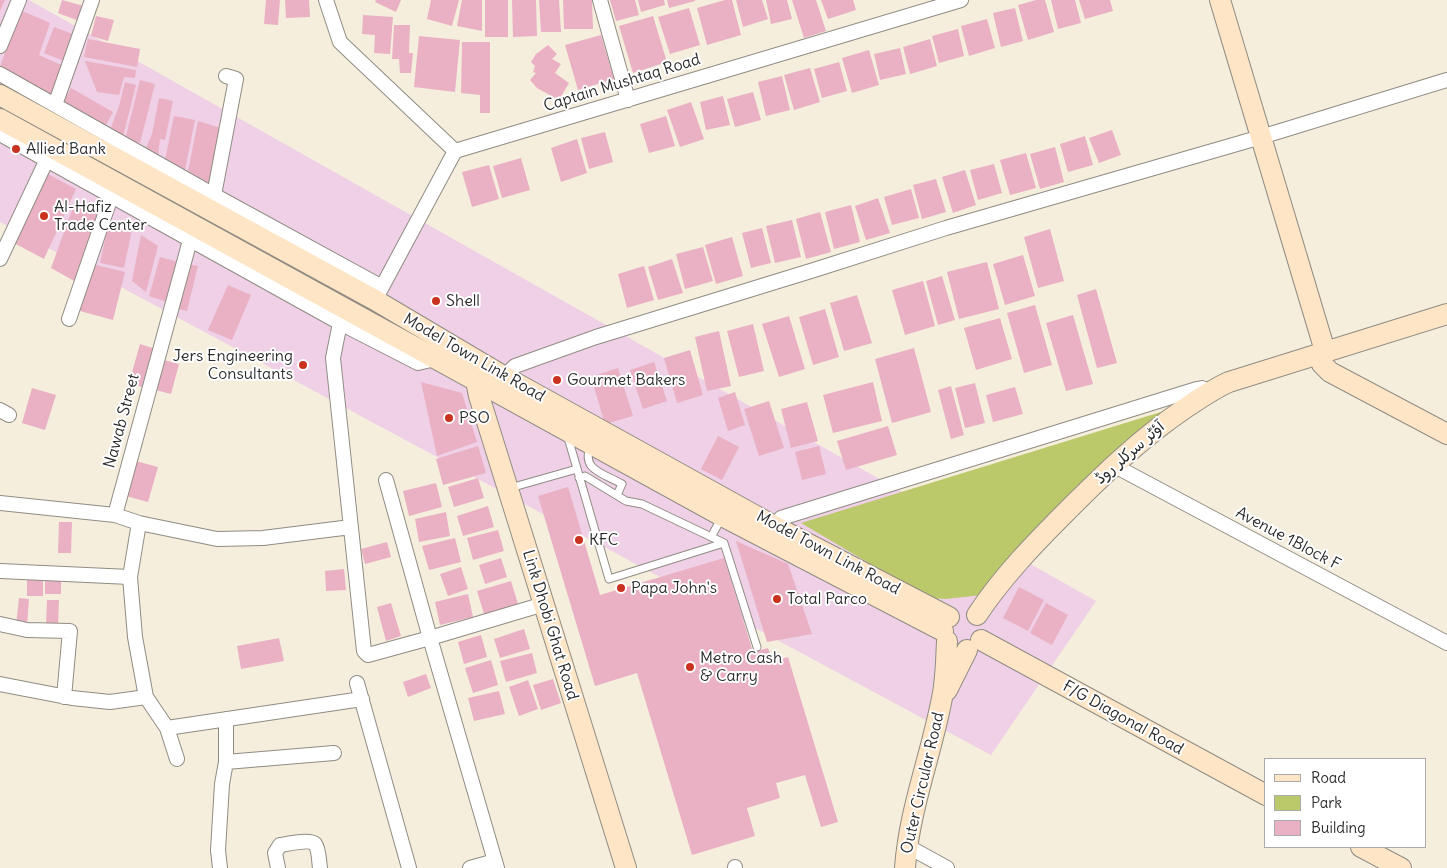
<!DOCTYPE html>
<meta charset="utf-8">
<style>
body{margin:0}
#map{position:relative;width:1447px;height:868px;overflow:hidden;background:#f5eedd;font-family:Delius,sans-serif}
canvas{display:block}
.legend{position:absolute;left:1264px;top:758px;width:162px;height:90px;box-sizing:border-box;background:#fff;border:1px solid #aaa;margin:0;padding:6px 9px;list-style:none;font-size:15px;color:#2b2b2b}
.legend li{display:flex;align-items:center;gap:10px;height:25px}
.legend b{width:25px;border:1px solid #aaa}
</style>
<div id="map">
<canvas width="1447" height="868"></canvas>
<ul class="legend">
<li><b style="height:6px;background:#fee5c5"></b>Road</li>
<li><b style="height:14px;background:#bcc96b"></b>Park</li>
<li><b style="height:14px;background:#eab1c4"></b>Building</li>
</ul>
</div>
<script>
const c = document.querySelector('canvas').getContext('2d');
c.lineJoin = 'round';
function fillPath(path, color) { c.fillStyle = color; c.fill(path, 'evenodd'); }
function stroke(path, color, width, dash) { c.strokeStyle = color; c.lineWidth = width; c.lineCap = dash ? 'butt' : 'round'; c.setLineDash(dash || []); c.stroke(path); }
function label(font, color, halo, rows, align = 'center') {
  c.font = font + ' Delius,"Playpen Sans Arabic",sans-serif'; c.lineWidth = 4; c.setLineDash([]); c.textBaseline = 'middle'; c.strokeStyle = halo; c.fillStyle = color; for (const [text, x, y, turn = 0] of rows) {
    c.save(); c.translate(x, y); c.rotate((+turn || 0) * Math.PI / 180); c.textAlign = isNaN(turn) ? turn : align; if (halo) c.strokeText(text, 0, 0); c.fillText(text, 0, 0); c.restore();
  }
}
fillPath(new Path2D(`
 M0 0H29L1096 601 991 755 0 222Z`), '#efd0e6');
fillPath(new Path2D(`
 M1164 411 1169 421 982 595 946 599 928 598 801 523Z`), '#bcc96b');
fillPath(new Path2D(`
 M0 0H5L0 11Z
 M62 0 84 6 79 21 58 13Z
 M266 0H280L278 25 264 24Z
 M285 0H309L310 17 286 18Z
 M376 0H401L396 12 375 2Z
 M431 0H459L452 26 427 19Z
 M462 0H482V31L457 26Z
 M485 0H508V37H485Z
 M512 0H536L537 36 513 37Z
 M539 0H559L561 32H541Z
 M563 0H592L593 29H564Z
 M610 0H635L639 15 616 21Z
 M638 0H664L665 5 641 12Z
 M667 0H695V1L669 8Z
 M725 0H732L741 35 707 45 697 8Z
 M736 0H762L768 19 743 27Z
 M766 0H787L792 19 771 24Z
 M792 0H816L826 31 804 38Z
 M821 0H853L856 10 828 19Z
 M1036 0H1045L1054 32 1028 40 1018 5Z
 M1051 0H1075L1081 23 1058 29Z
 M1079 0H1110L1113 11 1085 19Z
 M689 8 700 45 670 54 658 17Z
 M1015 8 1023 41 1001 47 993 13Z
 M20 10 50 23 39 55 66 67 53 100 0 67Z
 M363 15 393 17 390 54 374 53 375 35 362 34Z
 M96 16 114 20 108 41 91 36Z
 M653 16 667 62 633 73 619 26Z
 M987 19 995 48 969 56 961 26Z
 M394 25H410L409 53H413L411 73H400L399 59H392Z
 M54 27 76 35 66 62 44 53Z
 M958 29 964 56 939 63 932 36Z
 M601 35 614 79 578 90 565 45Z
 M419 36 460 40 455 92 414 87Z
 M88 39 140 49 137 67 84 57Z
 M930 39 937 66 910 74 903 47Z
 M462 42H490V113H480V95L461 93Z
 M548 45 557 54 552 59 561 64 555 73 569 83 559 100 537 88 530 80 536 73 533 72 535 66 531 62 536 54Z
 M900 48 906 74 880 80 874 54Z
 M869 50 879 85 852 93 842 58Z
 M85 61 136 70 135 78 124 77 119 95 97 92Z
 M839 62 847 91 822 98 814 69Z
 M810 68 820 102 794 110 784 75Z
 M782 76 790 110 766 116 758 82Z
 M140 80 155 84 140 143 125 140Z
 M125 82 136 85 123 137 110 130 119 106Z
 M71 88 113 112 105 127 63 103Z
 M753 92 761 120 735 127 727 99Z
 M723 96 730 125 706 130 700 102Z
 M159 98 173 101 165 140 160 139 158 156 145 150 152 134Z
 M691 102 704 139 680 147 667 110Z
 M174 116 195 120 185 170 165 160Z
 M666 116 675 146 649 153 640 124Z
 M198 121 221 128 211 184 188 171Z
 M1112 130 1121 155 1099 163 1089 138Z
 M605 132 613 162 589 169 581 138Z
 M1085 136 1093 165 1068 172 1060 144Z
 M577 139 587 173 561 182 551 148Z
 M1055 147 1064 182 1040 189 1030 154Z
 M1026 153 1036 188 1010 195 1000 160Z
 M521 158 530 190 502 198 493 166Z
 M994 164 1002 193 978 200 970 170Z
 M489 165 499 199 472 207 462 172Z
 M965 170 976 205 953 213 942 177Z
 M46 173 76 189 44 259 12 242Z
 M936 179 946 212 922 219 913 185Z
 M911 189 919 218 892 225 884 197Z
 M878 198 890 233 866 240 855 206Z
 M75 202 100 215 76 282 51 268Z
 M851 205 860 242 834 249 825 212Z
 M820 212 831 252 806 259 796 219Z
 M792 220 801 257 775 263 766 226Z
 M108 225 132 230 124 268 100 263Z
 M762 228 771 263 751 268 742 233Z
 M1050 229 1064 281 1038 288 1024 237Z
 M141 235 158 246 146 292 132 281Z
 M732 237 743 276 716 284 705 245Z
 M703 247 713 281 685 289 676 254Z
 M1023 255 1035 296 1005 305 993 264Z
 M160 257 178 262 167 302 149 296Z
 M672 259 683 293 658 300 648 267Z
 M987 262 999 309 959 319 947 272Z
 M184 263 198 266 187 311 173 308Z
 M92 264 125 272 113 320 80 311Z
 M644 266 654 300 627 308 618 274Z
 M942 276 955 320 938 325 926 281Z
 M923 281 935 326 905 335 892 290Z
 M228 285 251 295 232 340 208 330Z
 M1096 289 1117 363 1097 368 1077 295Z
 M857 295 872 343 844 351 830 303Z
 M1035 305 1052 365 1024 373 1007 313Z
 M825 309 839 357 813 365 799 317Z
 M1073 315 1093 384 1066 391 1046 323Z
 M789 316 805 369 779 377 762 324Z
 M1000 318 1012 359 976 370 964 328Z
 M753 324 764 371 739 377 727 331Z
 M719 331 731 386 707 391 695 337Z
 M140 344 156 349 145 388 129 383Z
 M914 348 931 412 892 423 875 359Z
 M690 350 703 395 677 403 664 358Z
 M160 359 179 364 171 394 152 389Z
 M654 362 667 401 643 409 630 370Z
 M618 368 633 416 605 424 591 377Z
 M421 382 462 393 477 442 437 456Z
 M873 382 882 421 833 433 823 395Z
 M975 383 985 423 965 428 955 388Z
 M951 386 964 435 951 439 938 390Z
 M1015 387 1023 414 993 422 986 395Z
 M32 388 56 395 45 430 22 423Z
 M735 392 745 425 728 431 718 398Z
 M769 401 784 448 759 456 744 409Z
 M807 402 818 441 791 448 781 409Z
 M888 426 897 455 846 470 837 441Z
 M718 436 739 447 722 480 701 469Z
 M478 446 486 473 443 485 436 459Z
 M819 446 826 474 802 480 795 452Z
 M136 461 158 467 148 502 126 496Z
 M478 478 484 498 454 507 448 487Z
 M436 483 442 507 409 516 403 491Z
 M568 487 600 595 724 558 753 652 768 648 773 661 788 657 838 822 821 827 805 775 776 783 780 798 747 808 755 836 692 855 637 673 595 686 538 496Z
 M488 506 494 527 463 536 457 516Z
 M446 512 450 536 419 542 415 519Z
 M59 522H72L71 553H58Z
 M498 530 504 551 473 560 467 538Z
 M455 538 461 562 429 570 422 546Z
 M736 541 788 564 812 634 767 642Z
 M387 542 391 557 365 564 361 549Z
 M501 558 507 577 485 584 479 565Z
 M461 567 468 589 448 596 440 574Z
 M344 569 346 590 326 591 325 571Z
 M27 577H43V596H27Z
 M45 579H61V594H45Z
 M511 581 518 604 484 614 477 591Z
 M1019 587 1044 600 1028 631 1003 618Z
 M468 594 473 617 440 625 435 602Z
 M19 598 29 599 27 626 16 625Z
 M47 600H59L58 626 46 625Z
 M391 603 401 636 386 641 377 607Z
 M1046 603 1068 615 1052 645 1030 633Z
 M524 629 530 649 500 658 494 639Z
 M481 635 487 657 464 664 458 642Z
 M279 638 284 661 241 669 237 646Z
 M532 653 537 673 506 682 500 661Z
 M491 660 498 685 473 693 465 668Z
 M426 674 431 688 408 697 403 682Z
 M553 679 561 703 541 710 533 685Z
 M528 680 538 709 519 716 509 687Z
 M499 691 505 714 474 721 468 698Z`), '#eab1c4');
const lane = new Path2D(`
 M571 436 569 441 609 579 724 543
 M591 445C580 470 603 473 622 484L617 495
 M579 478 585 476 626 501 642 504 724 543 757 647
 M510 488 577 469
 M711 537 721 519`);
const street = new Path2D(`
 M326 0 340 42 455 151
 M600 0 628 100
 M0 46 19 0
 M0 74 214 195 382 287
 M55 105 92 0
 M0 134 340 323 418 363 435 359
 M214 195 236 79 226 76
 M0 259 50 153
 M375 300 455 151 961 0
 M347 310 340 323 333 358 364 651 368 655 430 638 386 480
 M69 319 111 197
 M503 384 510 371 515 366 596 337 814 270 946 228 1261 137 1447 80
 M0 410 9 415
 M1113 465 1447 643
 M0 503 115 515 192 233
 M115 515 139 523 130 577 135 637 146 697 167 728 177 759
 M139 523 217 539 263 538 351 527
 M776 527 781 518 1197 389 1202 388 1209 393
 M0 571 130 577
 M0 624 27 630 70 631 64 697
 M357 683 409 868
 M0 684 72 698 110 702 146 697
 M167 728 362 699
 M226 762 334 753
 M907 846 947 868
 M735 867V868
 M220 868 218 850 222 784 226 762V719
 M278 868 275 853 280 845C287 844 310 839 315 844 319 849 319 861 320 868
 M470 868 495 861
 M497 868 430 638 544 604`);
const secondary = new Path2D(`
 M1220 0 1325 351
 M0 95 375 300 505 377 617 439 776 527 949 617
 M0 119 722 516 943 631
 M1319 353 1322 364 1330 372 1447 434
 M483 374 477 386 479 396 626 868
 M977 615C1002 577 1035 543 1067 511 1104 474 1140 439 1184 409 1199 399 1213 389 1229 382L1447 314
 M981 640 1266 795
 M947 690 967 650
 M1361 847 1401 868
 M905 868C909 810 931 756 942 698 946 680 946 660 947 641`);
stroke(lane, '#908c84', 9);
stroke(street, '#908c84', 16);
stroke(secondary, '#908c84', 22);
stroke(lane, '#fff', 7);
stroke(street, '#fff', 14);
stroke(secondary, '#fee5c5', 20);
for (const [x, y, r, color] of [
 [16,149,5,"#c8321e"],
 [44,216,5,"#c8321e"],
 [436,301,5,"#c8321e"],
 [303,365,5,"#c8321e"],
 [557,380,5,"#c8321e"],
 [449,418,5,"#c8321e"],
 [579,540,5,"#c8321e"],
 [621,588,5,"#c8321e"],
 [777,599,5,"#c8321e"],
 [690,667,5,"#c8321e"]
]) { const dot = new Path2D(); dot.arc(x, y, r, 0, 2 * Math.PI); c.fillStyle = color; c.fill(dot); stroke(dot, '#fff', 2); }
label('16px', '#2b2b2b', '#fff', [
 ["Captain Mushtaq Road",622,83,-17],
 ["Model Town Link Road",474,358,30],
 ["Nawab Street",122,421,-75],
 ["آؤٹر سرکلر روڈ",1130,453,-41],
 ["Avenue 1Block F",1288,539,28],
 ["Model Town Link Road",828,553,28],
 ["Link Dhobi Ghat Road",550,625,73],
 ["F/G Diagonal Road",1123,718,29],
 ["Outer Circular Road",923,783,-77]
]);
label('16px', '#2b2b2b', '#fff', [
 ["Allied Bank",26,149],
 ["Al-Hafiz",54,207],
 ["Trade Center",54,225],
 ["Shell",446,301],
 ["Jers Engineering",293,356,"right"],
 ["Consultants",293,374,"right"],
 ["Gourmet Bakers",567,380],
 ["PSO",459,418],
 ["KFC",589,540],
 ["Papa John's",631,588],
 ["Total Parco",787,599],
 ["Metro Cash",700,658],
 ["& Carry",700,676]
], 'left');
</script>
